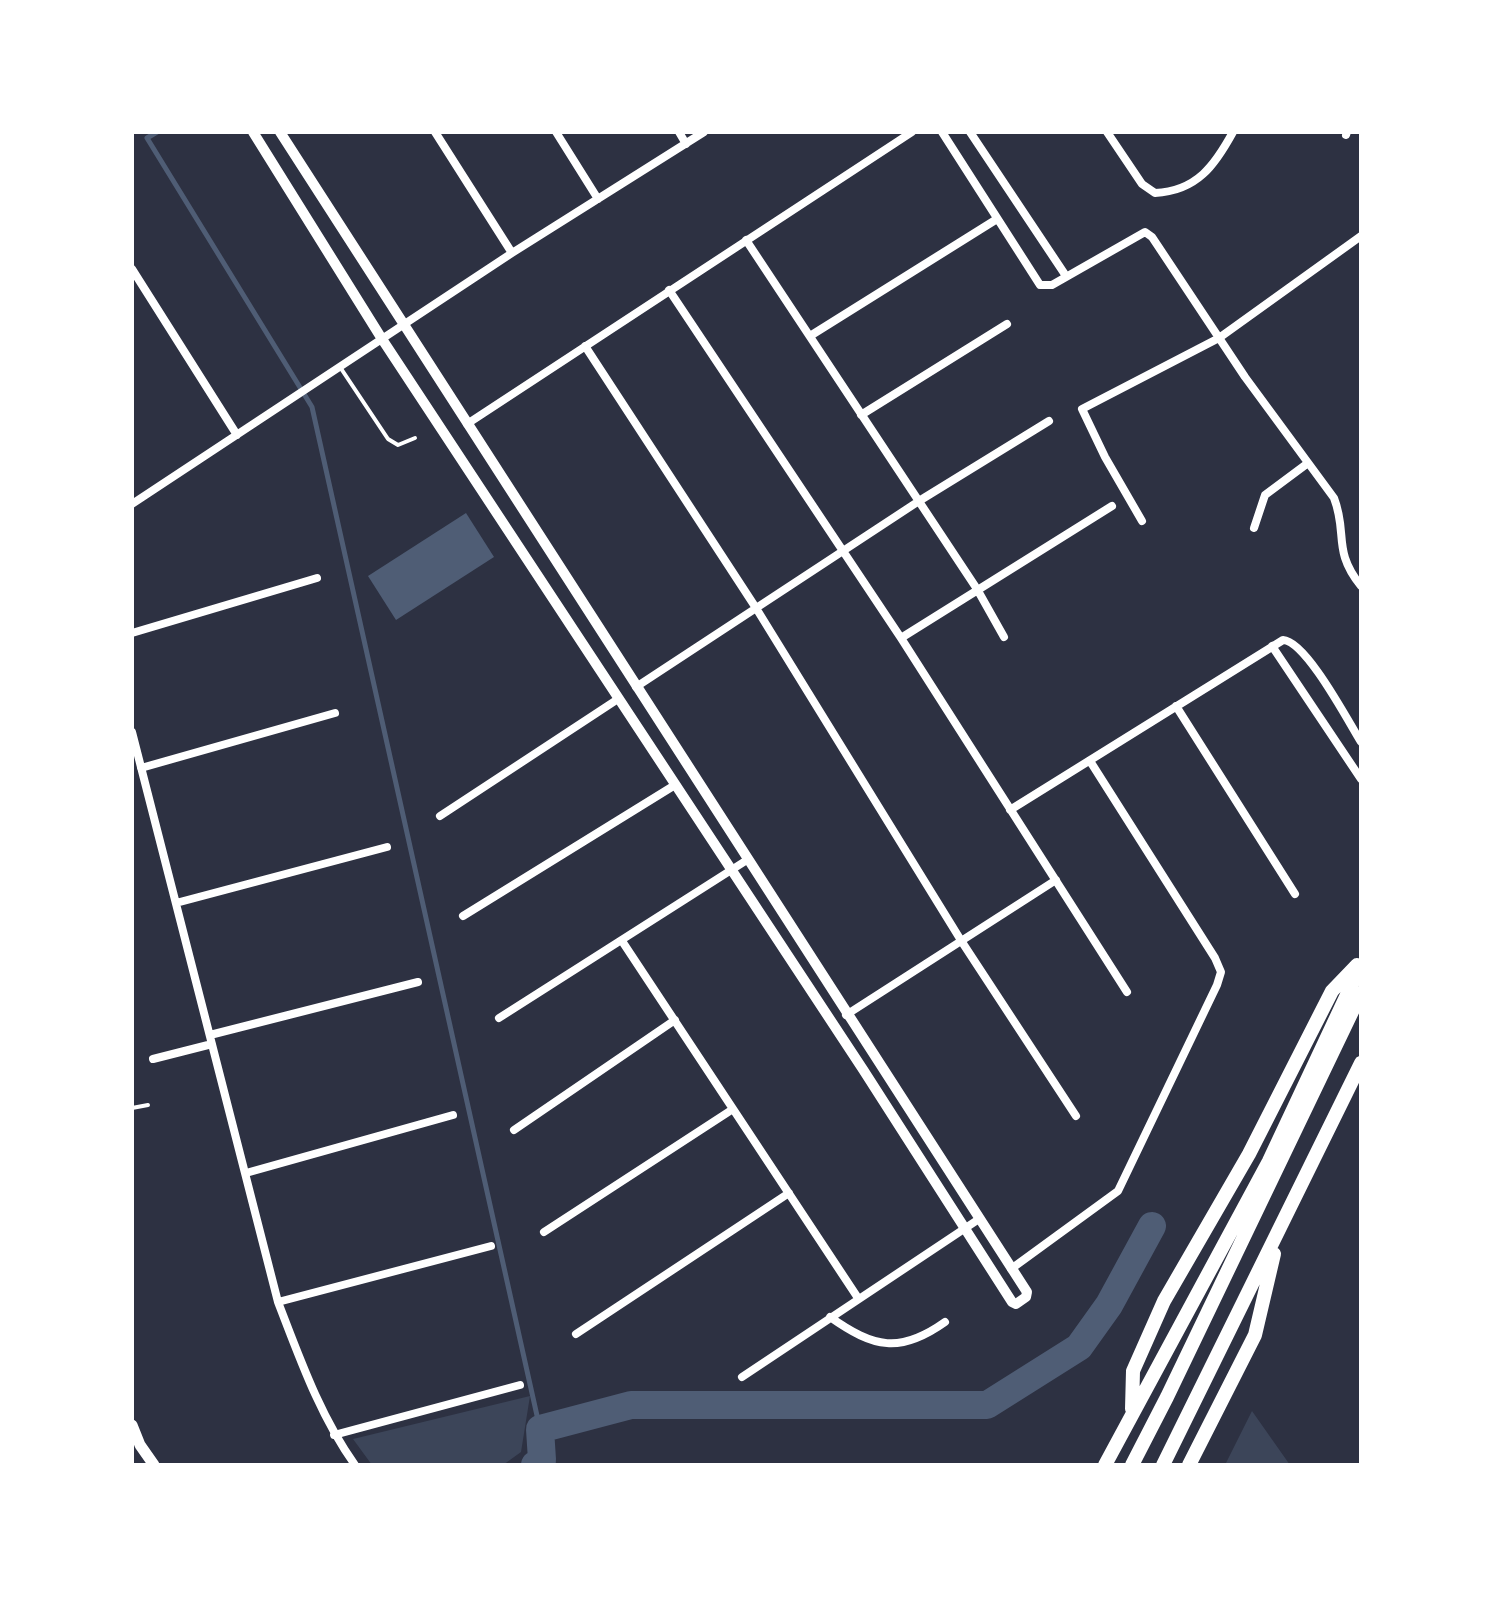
<!DOCTYPE html>
<style>
body{margin:0}
#map{position:relative;width:1493px;height:1597px;overflow:hidden;background:#2d3142;font-family:"PT Sans",sans-serif}
canvas{display:block}
.frame{position:absolute;inset:0;border:134px solid #fff;pointer-events:none}
</style>
<div id="map">
<canvas width="1493" height="1597"></canvas>
<div class="frame"></div>
</div>
<script>
const c = document.querySelector('canvas').getContext('2d');
c.lineJoin = 'round';
function fillPath(path, color) { c.fillStyle = color; c.fill(path, 'evenodd'); }
function stroke(path, color, width, dash) { c.strokeStyle = color; c.lineWidth = width; c.lineCap = dash ? 'butt' : 'round'; c.setLineDash(dash || []); c.stroke(path); }
fillPath(new Path2D(`
 M530 1396 521 1452 503 1465H372L353 1439Z
 M1252 1411 1290 1465H1225Z`), '#3c4559');
fillPath(new Path2D(`
 M466 513 494 557 396 620 368 576Z`), '#4f5d75');
stroke(new Path2D(`
 M157 132 147 138 312 407 540 1429`), '#4f5d75', 5);
stroke(new Path2D(`
 M535 1465 542 1460 540 1429 631 1405H987L1079 1347 1109 1305 1152 1226`), '#4f5d75', 28);
stroke(new Path2D(`
 M340 367 388 439 398 445 415 438
 M132 1108 148 1105`), '#fff', 4);
stroke(new Path2D(`
 M435 132 512 253
 M556 132 598 199
 M679 132 686 144
 M942 132 1040 285H1052L1145 232 1152 237 1245 377 1334 498C1348 534 1332 550 1361 586
 M970 132 1066 276
 M1107 132 1142 184 1155 193C1197 191 1215 165 1233 132
 M1346 135 1347 132
 M746 240 977 589 1004 637
 M132 269 237 435
 M669 290 901 638 1127 992
 M810 336 997 219
 M585 346 756 608 962 942 1076 1116
 M861 415 1007 324
 M467 424 912 132
 M132 504 512 253 704 132
 M1142 521 1105 457 1082 409 1219 338 1361 236
 M1254 528 1265 495 1308 463
 M132 633 317 578
 M901 638 1112 506
 M1272 646 1361 779
 M636 687 919 501 1049 421
 M1176 706 1295 894
 M132 732 278 1302C300 1359 320 1416 355 1465
 M141 768 335 713
 M1010 810 1283 640C1306 641 1348 721 1361 742
 M440 816 618 699
 M176 903 387 847
 M463 916 675 785
 M622 941 858 1298
 M846 1015 1056 880
 M499 1018 747 860
 M210 1035 418 982
 M153 1059 212 1044
 M514 1130 675 1020
 M246 1173 453 1115
 M544 1232 733 1109
 M1011 1269 1118 1191 1217 985 1221 972 1215 958 1090 761
 M278 1302 491 1246
 M830 1317C874 1348 900 1354 945 1322
 M576 1334 789 1193
 M742 1377 979 1219
 M334 1435 520 1385`), '#fff', 8);
stroke(new Path2D(`
 M253 132 382 339 864 1071 1012 1302 1016 1304 1026 1297 1027 1292 280 132`), '#fff', 10);
stroke(new Path2D(`
 M132 1425 140 1445 154 1465`), '#fff', 11);
stroke(new Path2D(`
 M1132 1409 1133 1371 1164 1301 1249 1154 1332 991 1357 965
 M1105 1465 1269 1161 1361 965
 M1132 1465 1167 1397 1361 993
 M1163 1465 1361 1063
 M1189 1465 1255 1335 1274 1254`), '#fff', 14);
</script>
